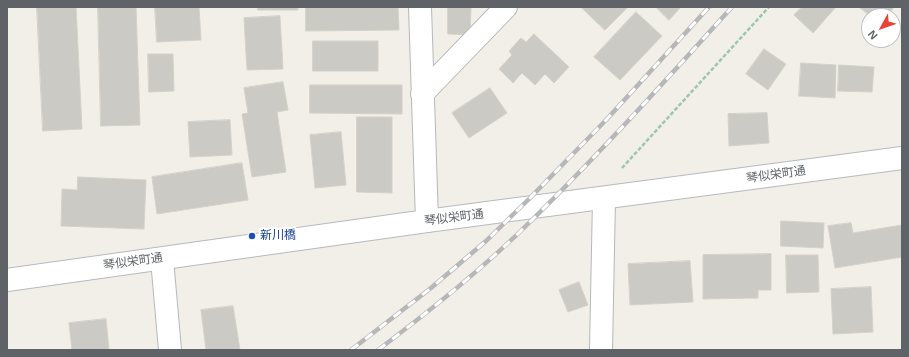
<!DOCTYPE html>
<meta charset="utf-8">
<style>
body{margin:0}
#map{position:relative;width:909px;height:357px;overflow:hidden;background:#f1efe8;font-family:Helvetica,sans-serif}
canvas{display:block}
.frame{position:absolute;inset:0;border:8px solid #5f6368;pointer-events:none}
.north{position:absolute;left:861px;top:8px;width:40px;height:40px;box-sizing:border-box;background:#fff;border:1px solid #bfc1c3;border-radius:50%;rotate:230deg;font-size:11px;font-weight:700;line-height:16px;text-align:center;color:#5f6368}
.north::after{content:'';display:block;margin:auto;width:14px;height:18px;background:#ea4335;clip-path:polygon(50% 0,100% 100%,50% 72%,0 100%)}
</style>
<div id="map">
<canvas width="909" height="357"></canvas>
<div class="frame"></div>
<div class="north">N</div>
</div>
<script>
const c = document.querySelector('canvas').getContext('2d');
c.lineJoin = 'round';
function fillPath(path, color) { c.fillStyle = color; c.fill(path, 'evenodd'); }
function stroke(path, color, width, dash) { c.strokeStyle = color; c.lineWidth = width; c.lineCap = dash ? 'butt' : 'round'; c.setLineDash(dash || []); c.stroke(path); }
function label(font, color, halo, rows, align = 'center') {
  c.font = font + ' Helvetica,"Noto Sans JP",sans-serif'; c.lineWidth = 4; c.setLineDash([]); c.textBaseline = 'middle'; c.strokeStyle = halo; c.fillStyle = color; for (const [text, x, y, turn = 0] of rows) {
    c.save(); c.translate(x, y); c.rotate((+turn || 0) * Math.PI / 180); c.textAlign = isNaN(turn) ? turn : align; if (halo) c.strokeText(text, 0, 0); c.fillText(text, 0, 0); c.restore();
  }
}
const building = new Path2D(`
 M37 7H76L82 129 43 131Z
 M98 7H136L140 125 101 126Z
 M155 7H199L201 40 157 42Z
 M258 7H298V10H258Z
 M306 7H398L399 30 306 31Z
 M448 7H471L470 35 448 34Z
 M581 7H628L605 30Z
 M656 7H681L669 20Z
 M802 7H836L813 33 794 15Z
 M859 7H894L887 16H871Z
 M636 12 662 36 620 80 594 57Z
 M280 16 283 69 247 70 244 18Z
 M534 34 569 67 554 83 545 74 535 85 522 73 513 83 499 69 512 55 509 51 521 38 526 42Z
 M313 41H378V71H313Z
 M764 49 786 64 768 90 746 74Z
 M148 54H173L174 91 149 92Z
 M801 63 836 65 835 98 799 96Z
 M839 65 874 67 872 92 838 91Z
 M283 82 288 110 277 112 286 172 252 177 242 114 248 113 244 88Z
 M310 85H402V114L310 113Z
 M490 88 507 113 469 138 452 113Z
 M767 113 769 143 729 146 728 114Z
 M357 117H392V193L357 192Z
 M230 120 232 155 190 157 188 122Z
 M341 132 346 185 315 188 310 135Z
 M242 163 248 200 157 214 152 177Z
 M78 177 146 180 144 229 61 226 62 189 77 190Z
 M781 221 824 223 823 248 781 246Z
 M851 223 853 233 902 225V257L835 268 828 226Z
 M771 254V290H758V298L703 299V255Z
 M786 255H818L819 292 787 293Z
 M690 261 693 302 630 305 628 264Z
 M579 282 588 305 568 312 559 290Z
 M871 287 873 332 833 334 831 289Z
 M233 306 240 350H206L201 310Z
 M106 319 109 350H72L69 323Z`);
fillPath(building, '#cccac5');
stroke(building, '#d6d1c6', 1);
const street = new Path2D(`
 M420 7 427 221
 M422 94 506 7
 M162 259 170 350
 M601 350 604 199`);
const secondary = new Path2D(`
 M7 280 427 221 902 158`);
stroke(street, '#b5b8bc', 24);
stroke(secondary, '#b6babf', 24);
stroke(new Path2D(`
 M622 168 769 7`), '#9cc7a9', 2.5, [4, 2]);
stroke(street, '#fff', 22);
stroke(secondary, '#fff', 22);
const rail = new Path2D(`
 M351 350 431 288 486 241 530 198 607 119 709 7
 M378 350C432 309 485 267 533 219 602 151 667 79 732 7`);
stroke(rail, '#b6b7b8', 4.5);
stroke(rail, '#fff', 3, [9]);
for (const [x, y, r, color] of [
 [252,236,4,"#1a4fb4"]
]) { const dot = new Path2D(); dot.arc(x, y, r, 0, 2 * Math.PI); c.fillStyle = color; c.fill(dot); stroke(dot, '#fff', 1.5); }
label('12px', '#5f6368', '#fff', [
 ["琴似栄町通",776,175,-8],
 ["琴似栄町通",454,218,-7],
 ["琴似栄町通",133,262,-8]
]);
label('12px', '#164399', '#fff', [
 ["新川橋",260,236]
], 'left');
</script>
